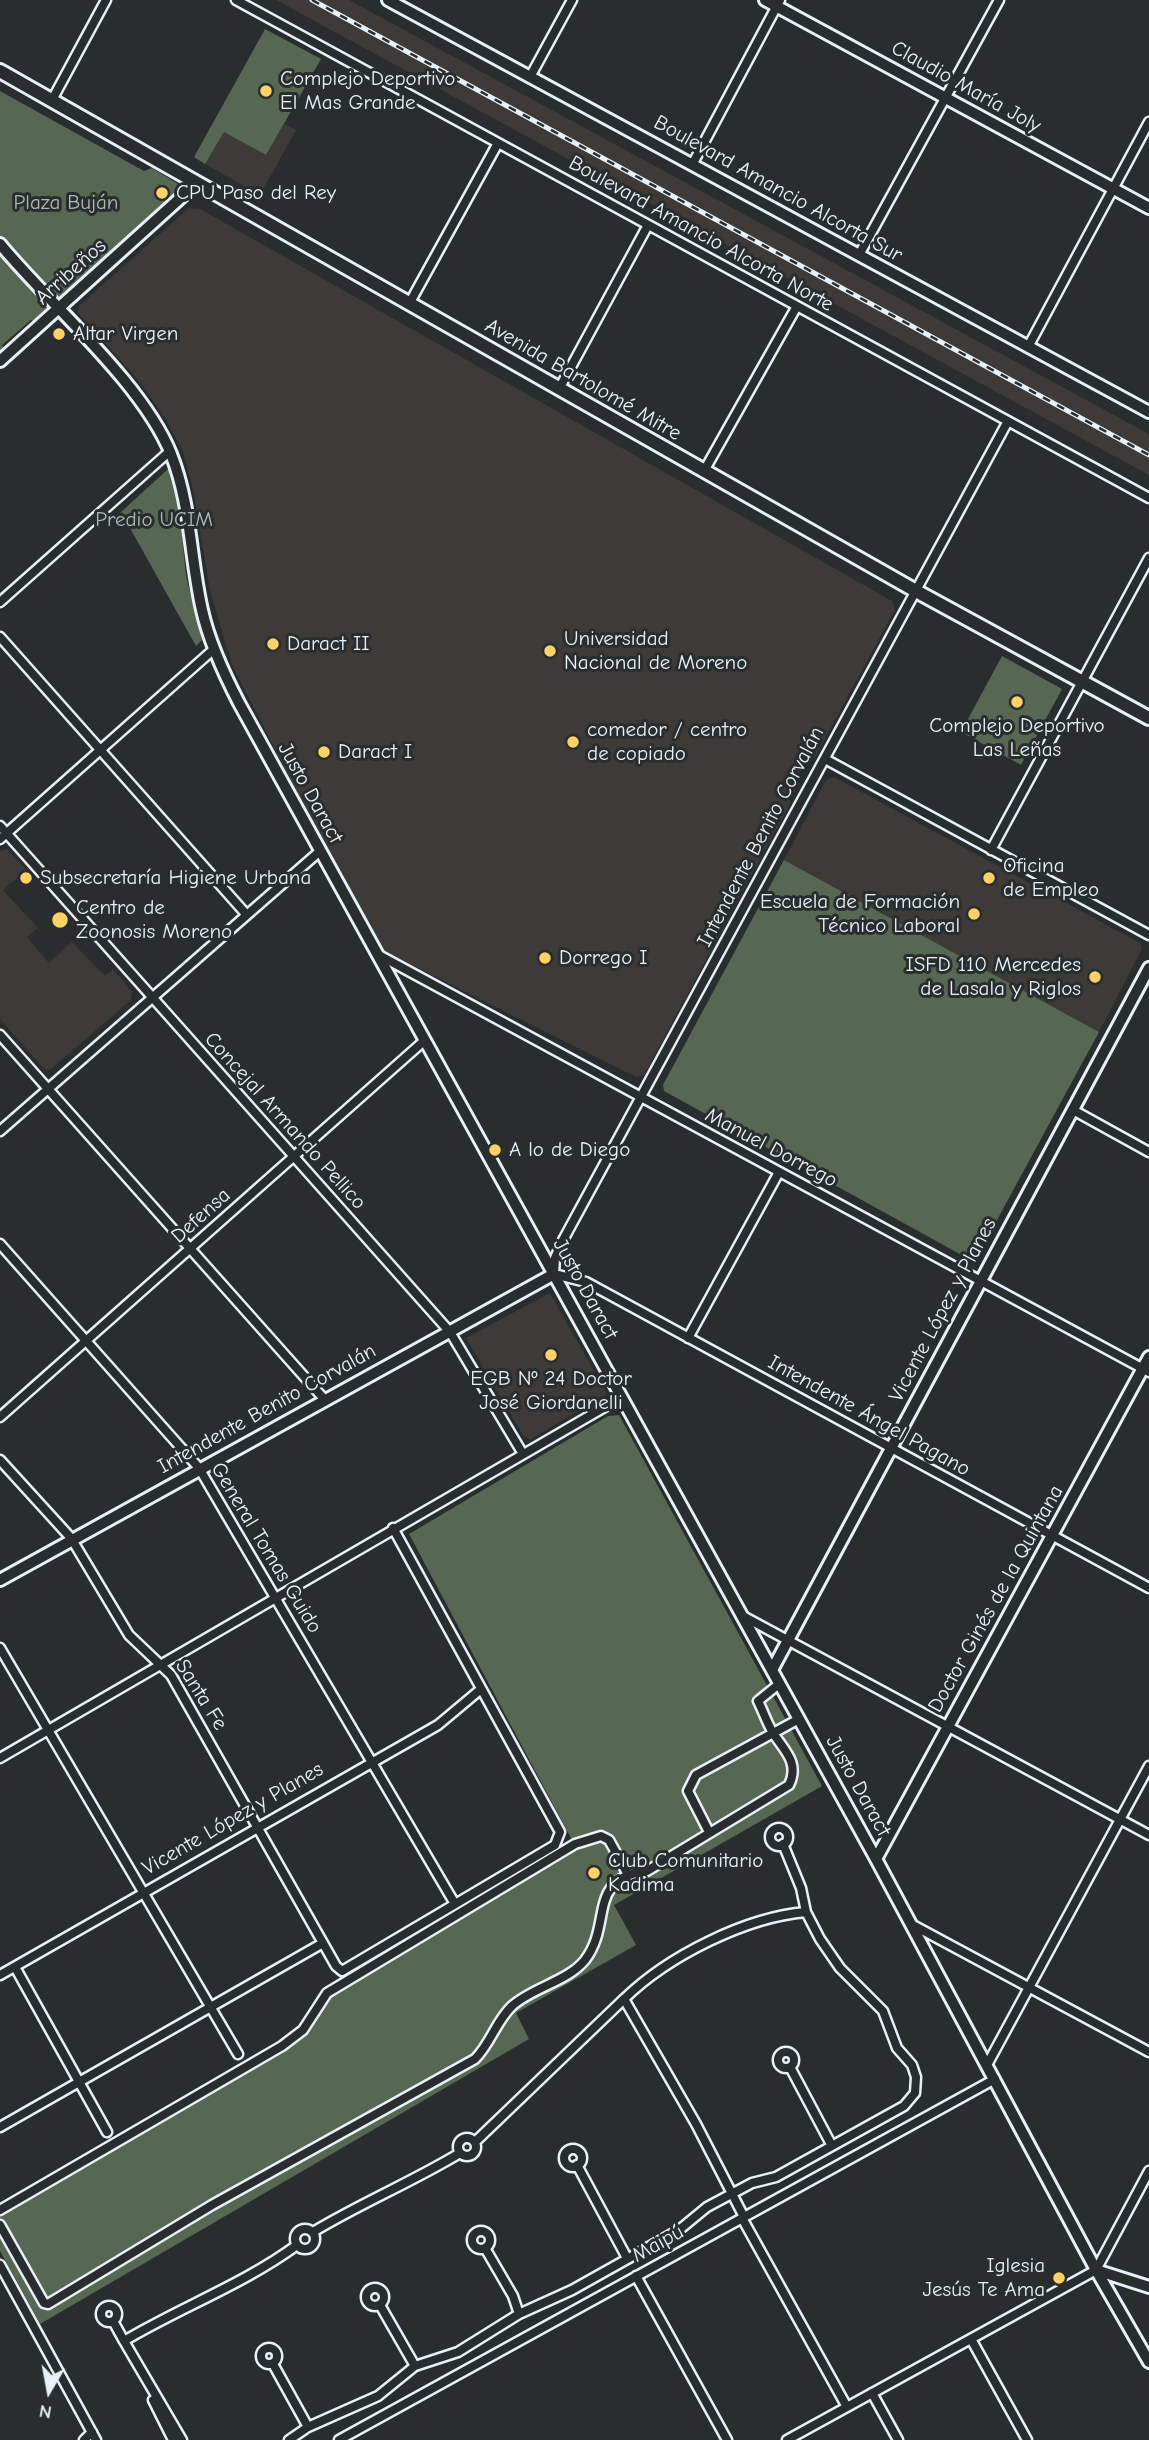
<!DOCTYPE html>
<meta charset="utf-8">
<style>
body{margin:0}
#map{position:relative;width:1149px;height:2440px;overflow:hidden;background:#2a2d2e;font-family:"Comic Neue",sans-serif}
canvas{display:block}
.north{position:absolute;left:14px;top:2356px;width:70px;height:70px;-webkit-text-stroke:5px #2a2d2e;paint-order:stroke;rotate:190deg;font-size:19px;font-weight:700;line-height:28px;text-align:center;color:#e8f1f8}
.north::after{content:'';display:block;margin:auto;width:24px;height:32px;background:#e8f1f8;clip-path:polygon(50% 0,100% 100%,50% 72%,0 100%)}
</style>
<div id="map">
<canvas width="1149" height="2440"></canvas>
<div class="north">N</div>
</div>
<script>
const c = document.querySelector('canvas').getContext('2d');
c.lineJoin = 'round';
function fillPath(path, color) { c.fillStyle = color; c.fill(path, 'evenodd'); }
function stroke(path, color, width, dash) { c.strokeStyle = color; c.lineWidth = width; c.lineCap = dash ? 'butt' : 'round'; c.setLineDash(dash || []); c.stroke(path); }
function label(font, color, halo, rows, align = 'center') {
  c.font = font + ' "Comic Neue",sans-serif'; c.lineWidth = 6; c.setLineDash([]); c.textBaseline = 'middle'; c.strokeStyle = halo; c.fillStyle = color; for (const [text, x, y, turn = 0] of rows) {
    c.save(); c.translate(x, y); c.rotate((+turn || 0) * Math.PI / 180); c.textAlign = isNaN(turn) ? turn : align; if (halo) c.strokeText(text, 0, 0); c.fillText(text, 0, 0); c.restore();
  }
}
fillPath(new Path2D(`
 M276 0H349L1149 434V475Z
 M284 124 296 130 260 195 205 164 224 132 266 155Z
 M189 208 200 209 892 601 895 610 815 757 804 764 788 795 791 802 644 1075 636 1077 386 952 371 938 232 665 210 591 193 489 183 452 165 418 139 381 78 313 79 306Z
 M834 777 1140 943 1142 949 1099 1032 784 860 826 780Z
 M7 849 26 870 3 890 38 928 27 937 49 963 72 942 105 976 113 969 132 992 131 1000 51 1069 45 1070 0 1019V851Z
 M550 1293 607 1394 531 1439 524 1437 466 1338Z`), '#3d3a38');
fillPath(new Path2D(`
 M265 29 321 59 266 155 224 132 205 164 194 157Z
 M0 91 144 171 152 168 178 184 180 189 178 194 58 301 0 237Z
 M0 252 46 306 47 312 37 322 31 320 2 345 5 351 0 355Z
 M168 469 180 515 186 576 202 640 196 646 121 512Z
 M1002 656 1062 689 1021 765 961 732Z
 M784 860 1099 1032 978 1255 967 1258 664 1091 663 1085Z
 M619 1415 822 1786 614 1905 636 1945 516 2013 529 2039 40 2324 0 2251V2203L300 2029 326 1988 572 1840 409 1534 608 1416Z`), '#566853');
const street = new Path2D(`
 M236 0 1149 498
 M530 77 572 0
 M52 100 106 0
 M692 165 780 0
 M859 255 999 0
 M409 304 498 143
 M1028 347 1149 122
 M559 389 648 225
 M1008 421 562 1242 555 1258 554 1274 586 1282 1149 1588
 M704 471 797 306
 M0 602 170 451
 M0 637 246 914
 M825 759 1149 935
 M0 826 450 1332 523 1454
 M0 839 214 649
 M991 850 1149 558
 M377 954 1149 1372
 M0 1035 325 1400
 M1073 1110 1149 1152
 M0 1131 320 851
 M0 1244 199 1468 455 1904
 M688 1338 779 1172
 M0 1417 425 1040
 M0 1460 71 1538 129 1635 171 1675 336 1966 342 1971 555 1845 560 1832 393 1528
 M741 1615 1149 1835
 M0 1648 238 2054
 M0 1758 622 1397
 M770 1837a9 9 0 1 1 18 0a9 9 0 1 1-18 0Z
 M709 1832 688 1791 696 1775 799 1719
 M911 1924 1149 2052
 M15 1967 107 2132
 M0 1975 438 1725 481 1689
 M624 1999C668 1956 746 1917 806 1912
 M778 2060a8 8 0 1 1 16 0a8 8 0 1 1-16 0Z
 M987 2065 1149 1766
 M790 2067 832 2146
 M0 2127 323 1943
 M458 2147a9 9 0 1 1 18 0a9 9 0 1 1-18 0Z
 M475 2142 624 1999 696 2124 744 2217
 M564 2158a9 9 0 1 1 18 0a9 9 0 1 1-18 0Z
 M577 2165 627 2258
 M0 2210 282 2046 303 2030 327 1993 575 1844 601 1836 609 1840 627 1873
 M742 2218 847 2407
 M0 2225 44 2303 48 2304 212 2205 475 2059C491 2043 496 2021 512 2006 533 1987 567 1982 585 1960 613 1924 586 1878 647 1871L789 1785C800 1763 784 1750 773 1733 767 1723 763 1711 758 1701L779 1684
 M295 2239a10 10 0 1 1 20 0a10 10 0 1 1-20 0Z
 M472 2240a9 9 0 1 1 18 0a9 9 0 1 1-18 0Z
 M313 2232C361 2203 412 2182 460 2153
 M485 2248 513 2296 519 2314
 M0 2265 96 2440
 M636 2276 727 2440
 M366 2297a9 9 0 1 1 18 0a9 9 0 1 1-18 0Z
 M380 2305 415 2366
 M101 2314a8 8 0 1 1 16 0a8 8 0 1 1-16 0Z
 M113 2321 124 2341
 M971 2339 1027 2440
 M261 2356a8 8 0 1 1 16 0a8 8 0 1 1-16 0Z
 M273 2364 308 2427
 M872 2393 898 2440
 M153 2400 173 2440
 M84 2440 92 2432
 M182 2440 124 2341C181 2307 244 2284 297 2245
 M289 2440 308 2427 378 2396 415 2366 458 2352 519 2314 572 2290 679 2230 707 2207 752 2183 776 2177 904 2106 915 2093 916 2077 912 2065 897 2048 883 2011 840 1968 820 1939 806 1912 801 1888 783 1844
 M339 2440 995 2079
 M787 2440 1096 2270 1149 2171`);
const secondary = new Path2D(`
 M388 0 1149 412
 M765 0 1149 208
 M0 244C50 305 142 382 171 454 191 504 190 558 202 610 209 642 224 674 239 703L876 1859 1096 2270 1149 2362
 M0 361 197 183
 M0 1580 554 1274
 M772 1670 1149 968
 M876 1859 1149 1357
 M1096 2270 1149 2287`);
const primary = new Path2D(`
 M0 71 916 591 1149 718`);
stroke(street, '#e8f1f8', 13);
stroke(secondary, '#e8f1f8', 16);
stroke(primary, '#e8f1f8', 18);
stroke(street, '#2a2d2e', 8);
stroke(secondary, '#2a2d2e', 10);
stroke(primary, '#2a2d2e', 12);
const rail = new Path2D(`
 M312 0 1149 455`);
stroke(rail, '#e8f1f8', 5);
stroke(rail, '#2a2d2e', 2.5, [8]);
for (const [x, y, r, color] of [
 [266,91,7,"#ffd166"],
 [162,193,7,"#ffd166"],
 [59,334,7,"#ffd166"],
 [273,644,7,"#ffd166"],
 [550,651,7,"#ffd166"],
 [1017,702,7,"#ffd166"],
 [573,742,7,"#ffd166"],
 [324,752,7,"#ffd166"],
 [26,878,7,"#ffd166"],
 [989,878,7,"#ffd166"],
 [974,914,7,"#ffd166"],
 [60,920,9,"#ffd166"],
 [545,958,7,"#ffd166"],
 [1095,977,7,"#ffd166"],
 [495,1150,7,"#ffd166"],
 [551,1355,7,"#ffd166"],
 [594,1873,7,"#ffd166"],
 [1059,2278,7,"#ffd166"]
]) { const dot = new Path2D(); dot.arc(x, y, r, 0, 2 * Math.PI); c.fillStyle = color; c.fill(dot); stroke(dot, '#2a2d2e', 2.5); }
label('21px', '#e8f1f8', '#2a2d2e', [
 ["Complejo Deportivo",280,79],
 ["El Mas Grande",280,103],
 ["CPU Paso del Rey",176,193],
 ["Altar Virgen",73,334],
 ["Universidad",564,639],
 ["Nacional de Moreno",564,663],
 ["Daract II",287,644],
 ["Complejo Deportivo",1017,726,"center"],
 ["Las Leñas",1017,750,"center"],
 ["comedor / centro",587,730],
 ["de copiado",587,754],
 ["Daract I",338,752],
 ["Oficina",1003,866],
 ["de Empleo",1003,890],
 ["Subsecretaría Higiene Urbana",40,878],
 ["Escuela de Formación",960,902,"right"],
 ["Técnico Laboral",960,926,"right"],
 ["Centro de",76,908],
 ["Zoonosis Moreno",76,932],
 ["Dorrego I",559,958],
 ["ISFD 110 Mercedes",1081,965,"right"],
 ["de Lasala y Riglos",1081,989,"right"],
 ["A lo de Diego",509,1150],
 ["EGB Nº 24 Doctor",551,1379,"center"],
 ["José Giordanelli",551,1403,"center"],
 ["Club Comunitario",608,1861],
 ["Kadima",608,1885],
 ["Iglesia",1045,2266,"right"],
 ["Jesús Te Ama",1045,2290,"right"]
], 'left');
label('21px', '#e8f1f8', '#2a2d2e', [
 ["Claudio María Joly",966,87,29],
 ["Boulevard Amancio Alcorta Sur",778,189,29],
 ["Boulevard Amancio Alcorta Norte",701,234,29],
 ["Arribeños",71,272,-42],
 ["Avenida Bartolomé Mitre",583,380,30],
 ["Justo Daract",310,793,61],
 ["Intendente Benito Corvalán",761,837,-62],
 ["Concejal Armando Pellico",285,1121,48],
 ["Manuel Dorrego",771,1148,28],
 ["Defensa",201,1216,-42],
 ["Justo Daract",585,1289,61],
 ["Vicente López y Planes",943,1310,-62],
 ["Intendente Benito Corvalán",267,1409,-29],
 ["Intendente Ángel Pagano",869,1416,29],
 ["General Tomas Guido",266,1548,59],
 ["Doctor Ginés de la Quintana",996,1599,-61],
 ["Santa Fe",201,1695,58],
 ["Justo Daract",858,1786,61],
 ["Vicente López y Planes",233,1819,-30],
 ["Maipú",658,2244,-29]
]);
label('21px', '#aebab6', '#2a2d2e', [
 ["Plaza Buján",66,203],
 ["Predio UCIM",154,520]
]);
</script>
